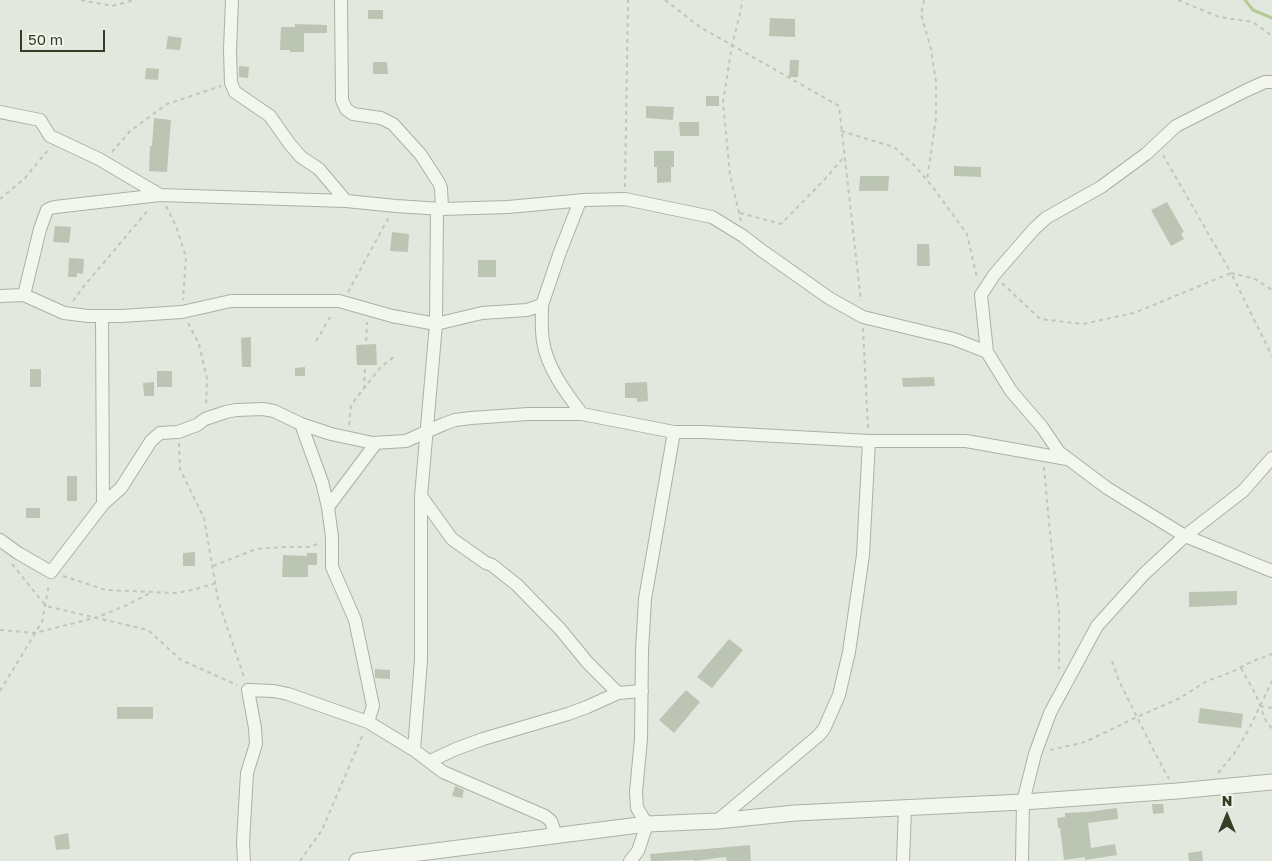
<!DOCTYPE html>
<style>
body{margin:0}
#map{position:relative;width:1272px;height:861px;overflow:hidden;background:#e2e8dd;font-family:"Golos Text",sans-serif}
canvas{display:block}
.north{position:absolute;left:1202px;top:791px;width:50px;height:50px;-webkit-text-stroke:4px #f1f5ec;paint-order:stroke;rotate:0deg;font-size:14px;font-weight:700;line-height:20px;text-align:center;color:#323f25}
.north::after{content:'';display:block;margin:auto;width:18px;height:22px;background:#323f25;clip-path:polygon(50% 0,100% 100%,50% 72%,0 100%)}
.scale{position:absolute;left:20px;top:30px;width:85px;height:22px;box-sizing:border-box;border:2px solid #323f25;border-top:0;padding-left:6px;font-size:15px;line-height:18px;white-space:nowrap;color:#323f25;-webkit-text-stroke:4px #f1f5ec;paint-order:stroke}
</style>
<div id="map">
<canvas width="1272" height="861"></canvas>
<div class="north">N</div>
<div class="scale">50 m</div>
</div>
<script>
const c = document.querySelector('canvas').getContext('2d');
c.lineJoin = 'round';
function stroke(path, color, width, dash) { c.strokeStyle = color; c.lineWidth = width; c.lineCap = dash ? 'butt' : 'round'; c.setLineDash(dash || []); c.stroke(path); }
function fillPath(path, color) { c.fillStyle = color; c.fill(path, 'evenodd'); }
stroke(new Path2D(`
 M1245 0 1253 10 1272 18`), '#b6ca95', 3);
fillPath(new Path2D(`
 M368 10H383V19H368Z
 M770 18 795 19V37L769 36Z
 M295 24 327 25V33H304V52H290V50H280L281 27H295Z
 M168 36 182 38 180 50 166 49Z
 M790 60H799L798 77H789Z
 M373 62H387L388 74H373Z
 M239 66 249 67 248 78 239 77Z
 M146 68 159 69 158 80 145 79Z
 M706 96H719V106H706Z
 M646 106 674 107 673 120 646 118Z
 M154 118 171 120 167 172 149 171 150 146H152Z
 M679 122H699V136H680Z
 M654 151H674V167H671V182L657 183V167H654Z
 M954 166 981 167V177L954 176Z
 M860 176H889L888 191H859Z
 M1167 202 1184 232 1181 234 1184 239 1171 246 1151 210Z
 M55 226 71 227 69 243 53 242Z
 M392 232 409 234 408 252 390 251Z
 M917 244H929L930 266H917Z
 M69 258 84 259 83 274 77 273V277H68Z
 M478 260H496V277H478Z
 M251 337V367H242L241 338Z
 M376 344 377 365H357L356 345Z
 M305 367V376H295V368Z
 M30 369H41V387H30Z
 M157 371H172V387H157Z
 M934 377 935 386 903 387 902 378Z
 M154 382V396H144L143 383Z
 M647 382 648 401 637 402V398H625V383Z
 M67 476H77V501H67Z
 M26 508H40V518H26Z
 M195 552V566H183V553Z
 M307 553H317V565H308V577H282L283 555 307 556Z
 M1237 591V605L1189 607V592Z
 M729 639 743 650 712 688 697 677Z
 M375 669 390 670V679L375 678Z
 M686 690 700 702 674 733 659 720Z
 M117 707H153V719H117Z
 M1200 708 1243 714 1241 728 1198 723Z
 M455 786 464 790 462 798 452 796Z
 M1152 804H1163L1164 813 1153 814Z
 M1117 808 1118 819 1088 823 1091 848 1115 844 1117 855 1085 860V857L1064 860 1060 828H1058L1057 818 1065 817V813L1087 812Z
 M68 833 70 849 56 850 54 836Z
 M750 845 751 861H727L726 857 694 861V860L651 861 650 854Z
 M1202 851 1203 861H1189L1188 853Z`), '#bcc5b4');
const minor = new Path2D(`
 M232 0 230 50 231 83 235 92 270 116 289 143 301 157 319 169 346 201
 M341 0 342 100 346 109 353 114 381 118 393 124 421 155 439 183 441 188 442 209
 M0 112 40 120 50 136 99 159 160 195
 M437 208 436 324 421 496 452 539 486 563 492 565 517 585 560 629 587 662 618 693 642 691
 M24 295 64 313 88 316H121L182 312 231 301H339L392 316 436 324 482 313 527 310 542 305 560 252 580 201
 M0 296 24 295 40 229 47 210 51 208 55 207 160 195 346 201 396 206 442 209 508 207 584 200 625 199 707 216 712 217 743 236 761 250 829 298 863 317 954 339 987 352 1011 391 1042 427 1059 452 1107 488 1185 536 1272 571
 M542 305C542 317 541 329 543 341 547 368 566 393 582 414
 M102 316 103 504
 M987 352 981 295 994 275 1034 229 1046 218 1101 187 1146 154 1176 126 1245 91 1265 82H1272
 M301 424 322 482 328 507 332 537V567L355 620 373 706 368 722
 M328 507 376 443
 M0 540 18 553 51 572 103 504 121 488 151 441 160 433 178 432 197 425 205 419 226 412 236 410 263 409 274 411 301 424 331 434 373 443 406 441 444 424 455 420 471 418 528 414H582L674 432H703L869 441H966L1067 459
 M414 750 421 660V496
 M430 761 456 749 483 739 568 714 587 707 618 693
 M717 821 818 736 824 729 839 695 849 652 863 555 869 441
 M244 861 243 842 247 773 256 744 255 728 248 690 274 691 288 694 368 722 414 750 443 772 545 816 551 821 556 836
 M630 861 638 851 647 824 637 808 636 792 641 739 642 651 645 599 674 432
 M903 861 905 808
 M1022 861 1023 802 1035 754 1050 713 1097 626 1144 574 1185 536 1243 491 1272 458`);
const tertiary = new Path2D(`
 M357 861 647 824 717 821 795 813 1023 802 1177 791 1272 782`);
stroke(minor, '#aab2a2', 14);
stroke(tertiary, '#aab2a2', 17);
stroke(new Path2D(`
 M81 0 112 6 134 0
 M665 0 700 27 839 106 861 301
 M924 0 921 14 931 49 936 82V118L927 180
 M1178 0 1219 17 1253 22 1272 36
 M841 131 894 147 913 164 932 186 967 234 977 278
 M112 152 130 131 167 104 221 86
 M1163 155 1231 273 1255 279 1272 290
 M625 187 628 0
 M0 199 25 178 49 149
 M166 206 176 226 186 257 183 300
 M740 213 781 224 825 179 844 157
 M741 221 730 175 723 102 732 45 741 10 742 0
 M1002 283 1040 319 1083 324 1134 313 1231 273 1272 356
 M348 292 389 217
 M73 301 84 286 149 209
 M188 323 199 344 207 379 206 407
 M863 328 868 429
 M316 341 332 314
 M364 389 367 322
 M349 425 351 405 380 368 396 355
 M179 443 180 469 204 518 218 600 245 680
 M1044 467 1050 533 1059 613V669
 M12 564 46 606 148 630 181 660 237 685
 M213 566 256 549 284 547H311L321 542
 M63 576 106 590 175 593 193 590 216 583
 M0 630 35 633 98 617 127 605 150 593
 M1112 661 1119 681 1155 753 1169 779
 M1241 668 1256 695 1266 721 1272 729
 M0 691 42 622 49 584
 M1260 706 1272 708
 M1050 750 1085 742 1137 717 1180 698 1207 681 1232 672 1253 661 1272 654
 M1218 773 1234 754 1249 729 1272 681
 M300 861 322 830 363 734`), '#c0c6ba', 2, [4, 4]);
stroke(minor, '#f2f6ef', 12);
stroke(tertiary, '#f2f6ef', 15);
</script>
